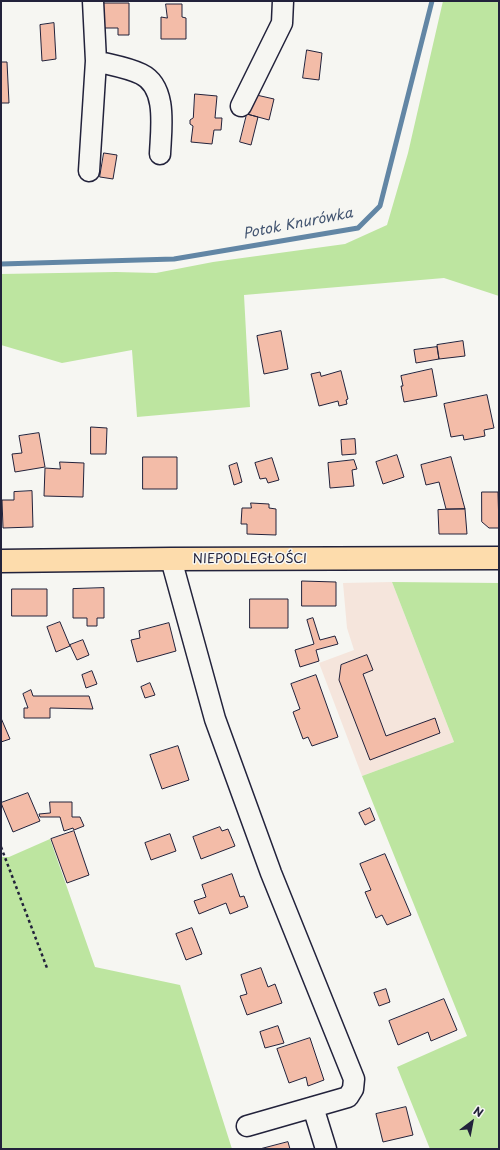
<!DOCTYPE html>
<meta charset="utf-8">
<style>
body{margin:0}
#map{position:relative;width:500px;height:1150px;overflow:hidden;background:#f6f6f2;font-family:"Playpen Sans",sans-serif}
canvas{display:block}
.frame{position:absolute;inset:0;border:2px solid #22223b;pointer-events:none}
.north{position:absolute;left:452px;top:1102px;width:40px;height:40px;-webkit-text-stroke:3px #f6f6f2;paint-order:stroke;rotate:32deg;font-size:11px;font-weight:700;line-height:16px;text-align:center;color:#22223b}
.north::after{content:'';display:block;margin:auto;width:14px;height:18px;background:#22223b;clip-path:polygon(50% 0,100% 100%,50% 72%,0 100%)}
</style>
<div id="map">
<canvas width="500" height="1150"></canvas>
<div class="frame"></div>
<div class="north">N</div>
</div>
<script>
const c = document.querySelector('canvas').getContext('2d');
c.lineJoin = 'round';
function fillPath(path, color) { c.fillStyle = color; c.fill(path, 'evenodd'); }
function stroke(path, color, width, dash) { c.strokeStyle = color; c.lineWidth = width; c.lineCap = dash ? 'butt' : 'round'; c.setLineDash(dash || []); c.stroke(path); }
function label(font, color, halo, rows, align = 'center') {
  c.font = font + ' "Playpen Sans",sans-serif'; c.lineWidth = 3; c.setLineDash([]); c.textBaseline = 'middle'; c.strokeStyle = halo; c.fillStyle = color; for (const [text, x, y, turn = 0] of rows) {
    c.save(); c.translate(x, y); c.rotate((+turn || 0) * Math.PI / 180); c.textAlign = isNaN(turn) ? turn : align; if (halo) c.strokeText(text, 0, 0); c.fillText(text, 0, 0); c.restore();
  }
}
fillPath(new Path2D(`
 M392 582 454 742 362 776 319 663 354 650 347 628 343 583Z`), '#f5e5dc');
fillPath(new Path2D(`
 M443 1H499V296L444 278 244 295 250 407 137 417 132 350 62 363 1 345V274L116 272 156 273 213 262 345 244 387 225 408 153Z
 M392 582 499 583V1149H430L397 1067 467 1036 362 776 454 742Z
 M50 839 95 967 180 985 232 1149H1V857H9Z`), '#bde5a0');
stroke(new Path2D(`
 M1 264 174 259 358 228 380 206 432 1`), '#6286a5', 5);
const building = new Path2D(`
 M102 3H129V35H118V28H102Z
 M166 4H182V17L186 18V39H161V17L167 18Z
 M54 23 56 59 42 61 40 25Z
 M307 50 322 53 319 80 303 78Z
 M1 62H7L9 103H1Z
 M195 94 217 96 215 118H222L221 130H214L212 144 191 142 193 126 190 124V120L193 118Z
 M252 94 274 99 269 120 247 114Z
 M247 114 258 117 251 145 240 142Z
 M104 153 117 155 113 179 100 177Z
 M281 331 288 369 264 374 257 336Z
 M463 341 465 356 439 359 437 345Z
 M437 347 439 359 416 363 414 350Z
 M432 369 437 396 404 402 401 386H403L401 376Z
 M341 371 348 399 346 400 347 404 339 406 338 401 319 406 311 374 320 372 321 376Z
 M487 395 494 428 484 430 485 436 464 440 463 435 451 437 444 404Z
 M91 427 107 428 106 454H91Z
 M39 433 45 467 15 472 12 454 22 453 19 436Z
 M355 439 356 454 342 455 341 440Z
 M397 455 404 477 383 484 376 462Z
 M143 457H177V489H143Z
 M451 457 465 509H446L439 482 426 485 421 465Z
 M272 458 279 480 268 483 266 478 260 479 255 463Z
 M354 460 357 469 352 470 354 486 330 488 328 463Z
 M60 462 84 463 83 497 44 496 45 468 60 469Z
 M237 463 242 482 234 485 229 466Z
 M32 491 33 527 3 528 2 500H14V492Z
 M482 492H498L499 528H489L482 522Z
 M251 503 269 504V508L276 509V535L247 534V524H241L242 508H251Z
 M465 509 467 534H439L438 510Z
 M302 581 336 582V606H302Z
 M104 588V618H97V626H87V618H73V589Z
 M12 589H47V616H12Z
 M250 599H288V628H250Z
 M313 618 320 640 335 636 338 644 316 650 319 661 300 667 295 650 314 644 307 620Z
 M60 622 70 646 56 652 47 627Z
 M169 623 176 651 137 662 131 640 140 638 139 631Z
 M83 640 89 655 77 660 70 645Z
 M367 655 373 670 363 674 386 736 435 718 440 733 370 760 339 680 341 665Z
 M92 671 97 684 86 688 82 675Z
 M316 675 338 737 312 746 308 737 303 739 293 712 300 709 291 684Z
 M150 683 155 695 145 698 141 687Z
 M31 690 33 696H89L93 709 50 708V718H24V708H28L23 694Z
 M1 718 10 739 1 742Z
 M178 746 189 780 162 789 150 755Z
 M28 793 40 821 13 832 1 803Z
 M50 802H72V817H80L84 826 74 830 73 828 64 831 60 817H40L39 814 50 813Z
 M370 808 375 820 365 825 359 813Z
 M220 827 222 831 228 829 235 846 201 859 193 837Z
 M74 831 89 875 67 883 51 839Z
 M170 834 176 851 151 860 145 843Z
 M385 854 411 915 387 925 382 915 376 918 365 892 371 890 360 864Z
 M232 874 240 897 244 896 248 907 230 914 226 903 199 914 194 901 206 897 202 885Z
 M192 928 202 954 186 960 176 934Z
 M261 968 268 987 275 984 282 1003 247 1015 240 996 247 994 241 975Z
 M386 989 390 1002 379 1006 374 993Z
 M444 999 457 1030 431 1041 428 1032 398 1045 389 1021Z
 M278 1026 284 1043 265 1048 260 1032Z
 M310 1038 324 1080 308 1086 306 1077 289 1083 277 1049Z
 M406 1107 413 1135 383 1142 376 1114Z
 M288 1142 290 1149H260Z`);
fillPath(building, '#f3bca8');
stroke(building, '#22223b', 1);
const minor = new Path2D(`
 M96 61C110 65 127 67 141 74 168 87 161 129 160 154
 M241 106 282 23 283 1
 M89 171 96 61 93 1
 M171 559 215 719 271 873 354 1079 353 1089 348 1097 247 1126
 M313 1107 326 1149`);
const major = new Path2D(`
 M1 561 171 559 499 558`);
stroke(minor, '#22223b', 23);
stroke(major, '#22223b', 25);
stroke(new Path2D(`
 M1 847 47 968`), '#22223b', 2.5, [3, 3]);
stroke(minor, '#f6f6f2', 20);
stroke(major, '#fddcac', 22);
label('13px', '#22223b', '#f6f6f2', [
 ["NIEPODLEGŁOŚCI",250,559]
]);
label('italic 14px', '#425470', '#f6f6f2', [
 ["Potok Knurówka",298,224,-11]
]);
</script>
